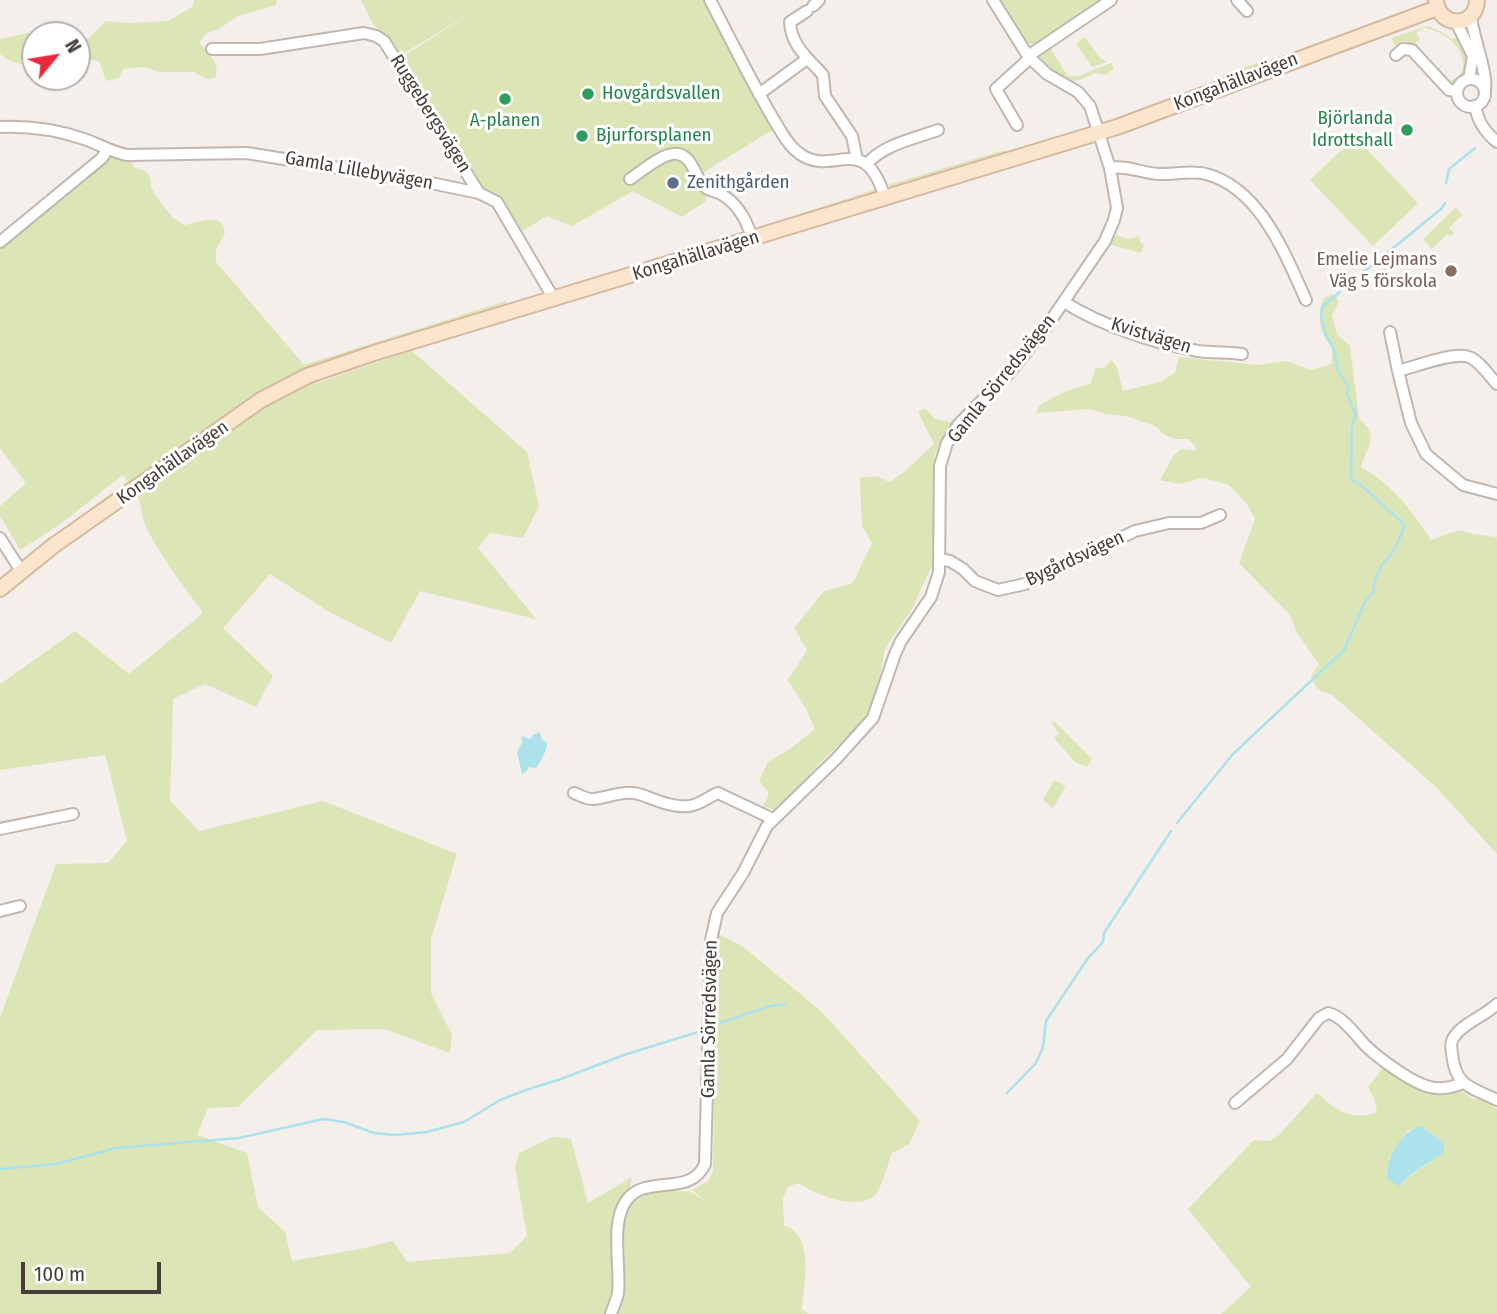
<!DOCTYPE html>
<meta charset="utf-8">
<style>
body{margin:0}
#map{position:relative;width:1497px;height:1314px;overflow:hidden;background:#f4efea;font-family:"Fira Sans Condensed",sans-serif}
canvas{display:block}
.north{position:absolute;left:21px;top:21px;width:70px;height:70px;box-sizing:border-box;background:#fff;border:2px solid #b6b2b0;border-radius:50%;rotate:60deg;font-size:19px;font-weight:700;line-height:28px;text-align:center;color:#483e39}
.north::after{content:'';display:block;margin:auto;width:24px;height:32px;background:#ec293c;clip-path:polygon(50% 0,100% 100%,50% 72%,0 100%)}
.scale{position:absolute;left:21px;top:1262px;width:140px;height:32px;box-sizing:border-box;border:4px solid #483e39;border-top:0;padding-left:9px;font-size:21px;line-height:24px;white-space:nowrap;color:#483e39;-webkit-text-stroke:5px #fff;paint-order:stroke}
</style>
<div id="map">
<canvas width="1497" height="1314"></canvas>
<div class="north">N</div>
<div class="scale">100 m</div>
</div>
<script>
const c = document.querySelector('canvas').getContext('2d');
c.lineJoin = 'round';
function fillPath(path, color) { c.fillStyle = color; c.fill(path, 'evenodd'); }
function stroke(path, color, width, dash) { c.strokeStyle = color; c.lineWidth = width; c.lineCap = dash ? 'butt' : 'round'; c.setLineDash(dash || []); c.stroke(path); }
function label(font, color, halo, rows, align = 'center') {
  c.font = font + ' "Fira Sans Condensed",sans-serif'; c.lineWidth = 6; c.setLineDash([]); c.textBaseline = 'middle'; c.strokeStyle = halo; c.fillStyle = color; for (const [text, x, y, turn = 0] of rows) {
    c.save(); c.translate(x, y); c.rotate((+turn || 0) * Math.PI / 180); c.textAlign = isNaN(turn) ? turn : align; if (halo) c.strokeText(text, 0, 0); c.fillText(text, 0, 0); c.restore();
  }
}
fillPath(new Path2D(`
 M195 0H277L276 5 238 16 219 29 207 33 199 42C207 53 222 63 215 78L206 79 194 72H159L144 67 123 69 119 78 106 81 99 61 77 57V41L89 38 106 21 129 23 168 21 192 7Z
 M361 0H704L772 130 704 172 706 201 682 217 633 191 572 226 547 216 521 232 496 193 481 187 401 58 477 9 400 56 373 24Z
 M996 0H1105L1042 42 1027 45Z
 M1428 26 1442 32 1452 39 1461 38C1470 54 1472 72 1454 83H1449L1445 77 1451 81C1456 78 1462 74 1463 68 1466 47 1442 30 1424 28L1416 33 1420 39 1415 44 1437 68 1444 65 1437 71 1409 43 1403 41 1396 46 1391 38Z
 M29 33H53L55 35H35V67L12 62 0 54V39Z
 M1085 37 1100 58 1107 62 1092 67 1076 44Z
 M1049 47 1068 76H1078L1111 63 1114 69 1104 75 1094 73C1071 89 1053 78 1037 59Z
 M1281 56H1287L1240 74 1224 78 1223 75 1228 72Z
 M1355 137 1418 203 1373 246 1310 180Z
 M1001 151H1019L893 189 888 185Z
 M110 157 132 162 134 167 147 172 151 179V187L158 199 173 218 184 225C199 223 222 210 225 233L216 250V262L304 365 506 301 507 305 498 308 307 371 315 384 411 350 527 452 539 506 523 538 490 533 478 548 536 619 420 591 391 643 331 613 270 574 223 628 273 676 256 707 205 684 173 699 170 800 199 831 323 801 457 854 431 939V993L452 1035 450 1053 384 1029 317 1030 238 1107 208 1108 197 1135 247 1153 258 1207 285 1232 292 1261 365 1248 393 1241 407 1262 510 1253 527 1236 515 1167 519 1153 553 1137 571 1139 588 1203 632 1177 629 1192 636 1201 650 1192 689 1191 704 1200 692 1190 708 1181 713 1171 716 933 742 946 822 1012 920 1121 909 1144 892 1153C888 1163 882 1187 876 1194 859 1213 816 1194 798 1183L788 1187 783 1198 784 1226C815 1233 804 1286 802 1309L808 1314H0V1018L56 864 108 863 127 841 105 755 0 770V684L75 631 129 674 203 613C184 586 163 560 148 531 138 512 145 504 132 486L48 542 46 539 60 531 127 481 123 475 59 525 20 550 0 516V506L26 483 0 448V245Z
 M877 189V193L759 230 756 228Z
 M1456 207 1462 215 1449 228 1454 233 1451 236 1448 234 1432 249 1423 239Z
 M1113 234 1129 239 1139 236 1140 242 1144 245 1141 253 1108 244Z
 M1332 294 1339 301 1332 316 1337 334 1350 346 1359 418C1381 439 1367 444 1361 467 1394 486 1410 509 1431 540L1459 530 1473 534 1497 537V854L1436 787 1332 695 1317 689 1311 676 1319 664 1298 634 1289 614 1239 563 1255 519 1247 504 1229 485 1203 478 1179 484 1160 480 1174 455 1181 449 1196 451 1195 446 1188 439H1175L1165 435 1155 426 1126 416 1106 414 1089 409 1037 413 1038 406C1055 396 1071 388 1090 384L1096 368H1104L1111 360 1116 365 1123 391 1160 382 1175 373 1179 357 1257 365 1286 361 1311 370 1332 364V348C1319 330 1317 321 1323 299Z
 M925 408 935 419 955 423 935 453 934 561 912 609 885 648 877 693 866 718 822 761 778 811 763 806 769 793 759 781 768 762 790 749 815 729 806 709 788 680 807 650 794 628 824 591 853 583 872 543 862 526 860 478 877 476 889 482 904 472 934 444 918 412Z
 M1054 721 1092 759 1087 767 1075 762 1054 738 1059 733 1051 723Z
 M1054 780 1066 786 1053 808 1043 800Z
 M1388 1067 1433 1091 1459 1090 1473 1099H1482L1497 1109V1314H1221L1251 1287 1188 1209 1254 1140 1269 1141 1278 1136 1317 1093C1337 1111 1349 1120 1377 1113L1375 1101 1368 1087 1382 1069ZM1421 1126 1444 1143C1433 1166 1417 1167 1402 1184L1386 1172 1390 1162 1389 1159 1407 1131Z`), '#dce5b6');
fillPath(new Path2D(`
 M540 732 542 740 547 743C547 751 541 761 536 768L529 767 526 772 522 774 517 752 522 743 521 739 523 736 530 739 533 735Z
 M1421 1126 1444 1143V1152L1410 1175 1399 1186 1387 1179C1385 1160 1401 1130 1421 1126Z`), '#abe2ec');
stroke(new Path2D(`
 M1446 183 1449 169 1475 148
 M1354 280 1441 209 1445 203
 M1177 823 1233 754 1344 650 1365 602 1374 591 1375 580 1382 565 1395 549 1405 525 1362 486 1351 479 1352 425 1356 414 1347 395 1349 387 1338 371 1335 352 1326 335 1321 317 1322 307 1340 292
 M717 1024 767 1007 785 1004
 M1007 1093 1036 1063 1043 1047 1046 1021 1088 958 1103 942 1104 933 1171 831
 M0 1169 56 1164 116 1148 239 1138 323 1119 344 1122 374 1133 394 1135 427 1132 464 1122 500 1100 526 1090 561 1079 624 1055 701 1031`), '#abe2ec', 2.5);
const street = new Path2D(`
 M710 0C731 40 751 81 774 120 781 131 788 146 800 154 834 178 864 129 885 198
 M1237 0 1247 11
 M813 6 819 0
 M807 11 790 22C791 46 809 59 823 75L825 96 852 136 857 160
 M1471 17C1473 36 1488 74 1485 90
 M1456 22 1473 56 1469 79
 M212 49H260L364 33 376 36 384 41 479 193
 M1396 55 1403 49 1412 50 1449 90 1457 91
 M1028 56 1111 0
 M1457 93a14 14 0 1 1 28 0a14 14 0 1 1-28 0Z
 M759 94 807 59
 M1475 106C1478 122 1485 132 1497 142
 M1017 125 996 89 1030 58
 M0 127C28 126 58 130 84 139 99 144 111 152 127 155L247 153 431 183 479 193 497 202 554 299
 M867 164C884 144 914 139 938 130
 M1110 168C1126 165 1142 173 1158 174 1174 175 1189 170 1206 174 1260 188 1285 254 1306 300
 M630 179C642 171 663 152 678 154 694 157 695 180 706 188 710 191 716 191 721 194 737 203 747 221 752 238
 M0 242 102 158 107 150
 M1064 302C1102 326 1154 343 1198 351 1213 353 1228 352 1242 354
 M1390 332 1398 371
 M1497 384C1489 376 1480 361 1469 357 1455 351 1414 367 1398 371L1411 423 1426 454 1463 485 1497 494
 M0 538 21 571
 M939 559 950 561 963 569 975 581 998 590 1025 584 1135 531 1169 523H1201L1220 515
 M574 793C580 795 588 800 594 799 610 797 626 789 642 795 656 800 673 808 689 806 700 805 708 797 718 793L773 819
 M0 829 73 814
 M0 911 20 906
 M1497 1004C1485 1016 1463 1023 1454 1037 1450 1042 1451 1048 1452 1053 1455 1087 1471 1087 1497 1100
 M1235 1103 1287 1059 1319 1018 1328 1013C1342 1016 1355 1034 1365 1045 1378 1058 1412 1083 1430 1087 1441 1090 1453 1087 1463 1083
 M611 1314C613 1307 617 1300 618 1293 621 1267 610 1224 626 1201 645 1173 690 1198 705 1164L711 940 717 913 743 873 767 826 836 759 873 718 895 654 901 641 931 597 939 572 940 466 947 443 958 425 1011 371 1047 326 1105 241 1114 220 1117 208 1110 168 1090 106 1078 92 1047 74 1028 56 993 0`);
const secondary = new Path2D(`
 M1436 0C1438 28 1476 29 1477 0
 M0 589 53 546 261 400 307 376 374 353 1117 127 1437 8`);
stroke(street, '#c2b7b0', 14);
stroke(secondary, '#d4b99f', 18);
stroke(street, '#fff', 10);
stroke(secondary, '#fbe5cd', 14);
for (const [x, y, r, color] of [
 [588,94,7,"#2e9e5b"],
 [505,99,7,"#2e9e5b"],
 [1407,130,7,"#2e9e5b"],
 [582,136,7,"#2e9e5b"],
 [673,183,7,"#5c6f8a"],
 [1451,271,7,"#8d6e63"]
]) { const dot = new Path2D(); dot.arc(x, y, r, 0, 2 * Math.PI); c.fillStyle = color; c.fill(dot); stroke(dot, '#fff', 2.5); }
label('19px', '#483e39', '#fff', [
 ["Kongahällavägen",1236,82,-21],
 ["Ruggebergsvägen",430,114,58],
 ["Gamla Lillebyvägen",359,171,10],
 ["Kongahällavägen",696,256,-17],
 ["Kvistvägen",1151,336,17],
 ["Gamla Sörredsvägen",1002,379,-51],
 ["Kongahällavägen",173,463,-35],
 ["Bygårdsvägen",1075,559,-25],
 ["Gamla Sörredsvägen",710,1019,-89]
]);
label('19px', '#27864d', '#fff', [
 ["Hovgårdsvallen",602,94],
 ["Björlanda",1393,119,"right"],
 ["Idrottshall",1393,141,"right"],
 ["A-planen",505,121,"center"],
 ["Bjurforsplanen",596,136]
], 'left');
label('19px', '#4e5e75', '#fff', [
 ["Zenithgården",687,183]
], 'left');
label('19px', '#785e54', '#fff', [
 ["Emelie Lejmans",1437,260],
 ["Väg 5 förskola",1437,282]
], 'right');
</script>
